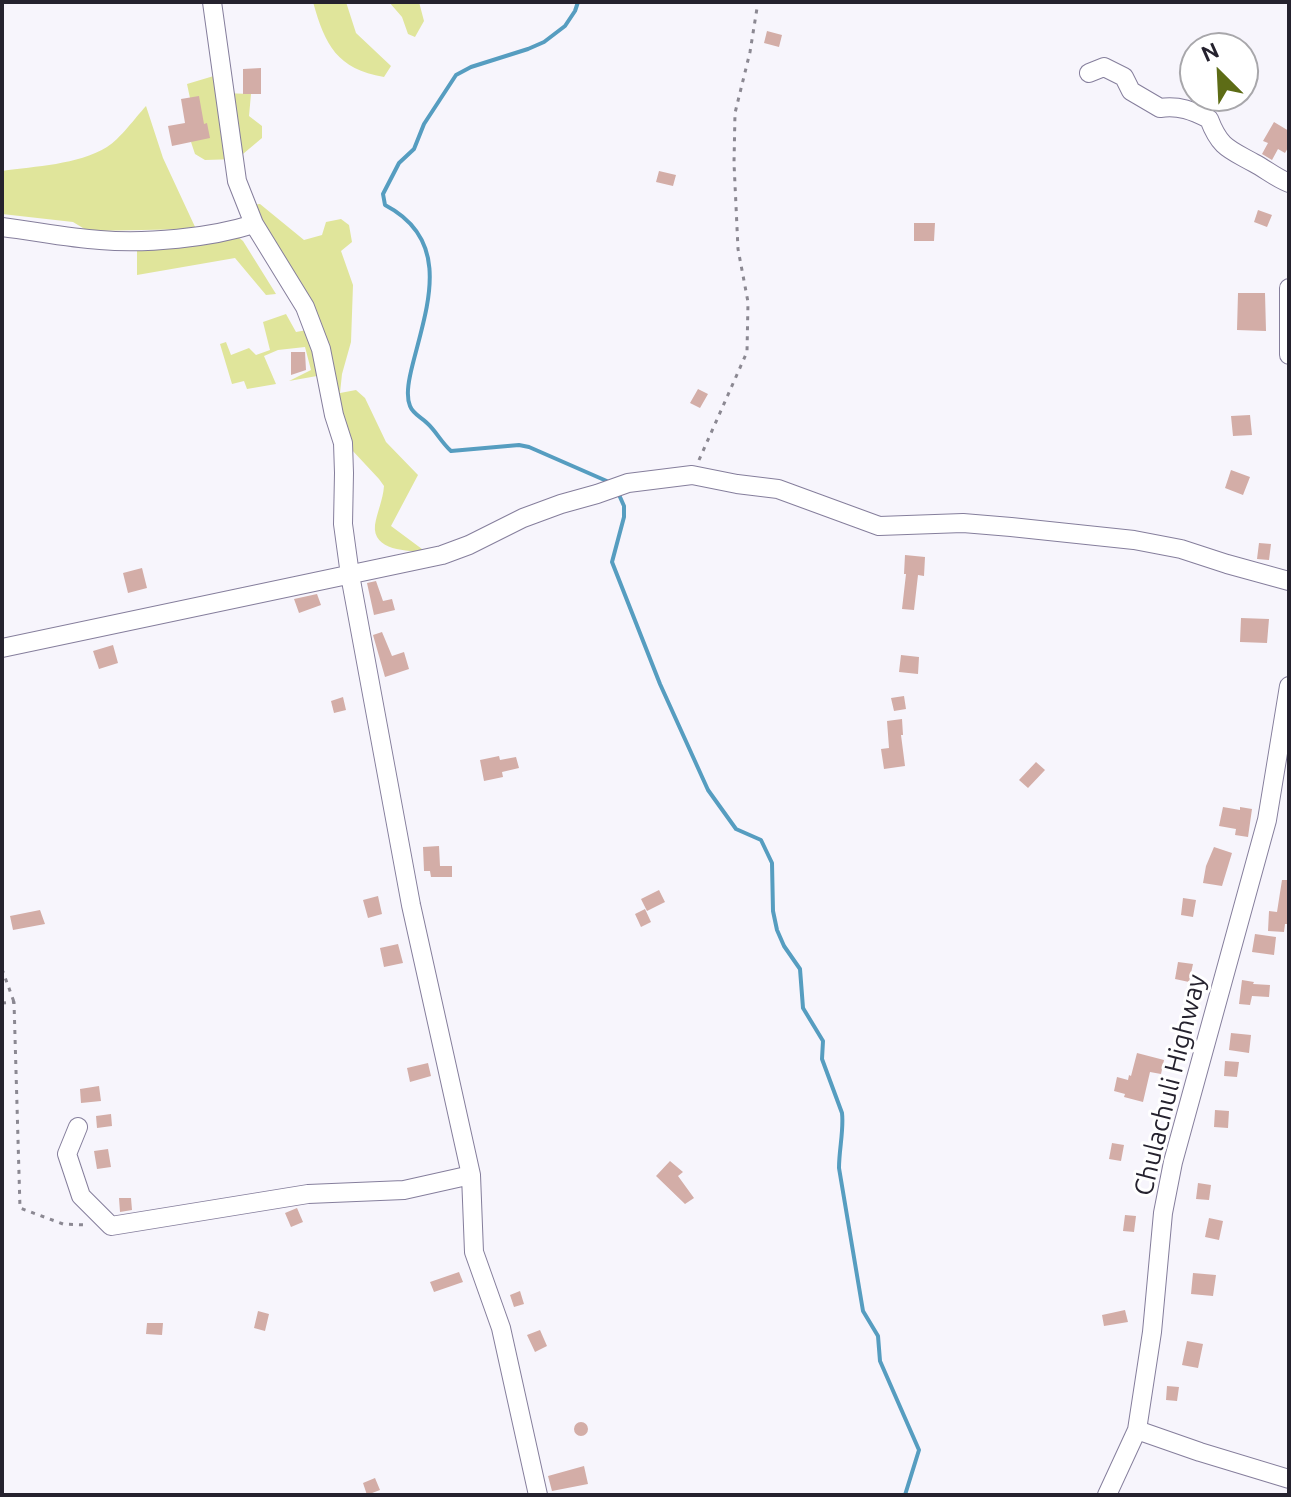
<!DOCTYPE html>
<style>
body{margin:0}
#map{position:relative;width:1291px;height:1497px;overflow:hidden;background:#f7f5fc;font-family:Ubuntu,sans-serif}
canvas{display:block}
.frame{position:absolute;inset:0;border:4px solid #25222e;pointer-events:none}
.north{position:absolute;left:1179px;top:32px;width:80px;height:80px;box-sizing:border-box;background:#fff;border:2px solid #a8a7ab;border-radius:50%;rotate:336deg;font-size:22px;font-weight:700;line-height:32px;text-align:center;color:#25222e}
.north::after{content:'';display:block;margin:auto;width:28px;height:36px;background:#5d6c16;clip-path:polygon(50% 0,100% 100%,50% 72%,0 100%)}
</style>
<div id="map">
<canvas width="1291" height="1497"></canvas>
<div class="frame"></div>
<div class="north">N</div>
</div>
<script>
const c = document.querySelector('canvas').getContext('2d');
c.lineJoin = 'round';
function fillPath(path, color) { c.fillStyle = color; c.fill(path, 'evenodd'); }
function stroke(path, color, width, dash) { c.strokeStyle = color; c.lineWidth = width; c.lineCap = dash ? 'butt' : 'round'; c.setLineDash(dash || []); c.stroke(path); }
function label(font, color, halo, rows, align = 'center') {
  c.font = font + ' Ubuntu,sans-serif'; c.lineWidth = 6; c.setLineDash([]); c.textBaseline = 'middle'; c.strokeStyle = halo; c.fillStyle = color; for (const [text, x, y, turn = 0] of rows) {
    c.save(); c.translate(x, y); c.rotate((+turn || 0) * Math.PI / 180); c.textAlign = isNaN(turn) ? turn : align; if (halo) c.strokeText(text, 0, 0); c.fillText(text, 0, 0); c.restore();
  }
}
fillPath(new Path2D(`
 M313 2H346L356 33 391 66 384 77C337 69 325 45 313 2Z
 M389 2H419L424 21 415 37 408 34 402 17Z
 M217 75 223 93 251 94 249 116 262 126V138L237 159 205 160 195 154 191 142 198 136 187 84Z
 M146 106 163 158 196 229 88 231 73 222 2 214V171C36 166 77 165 107 147 120 139 135 118 146 106Z
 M260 204 304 240 322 235 326 222 341 219 349 225 352 242 341 251 353 285 351 342 342 374 340 393 356 390 365 398 386 442 418 475 391 526 426 552C408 551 372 551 375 525 377 512 383 500 384 486L379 479 351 449 333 388 249 205Z
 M238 237 243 241 276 294 266 295 235 258 137 275V250Z
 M286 314 296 332 307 330 317 363V376L289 381 311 370 305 347 278 350 264 356 276 384 247 389 244 381 232 384 220 344 226 342 231 355 249 348 256 355 270 350 263 322Z`), '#e0e59b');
stroke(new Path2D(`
 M578 2 575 11 565 26 544 42 528 49 471 67 456 75 424 124 414 149 399 163 383 194 385 205C452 240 428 304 413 363 410 375 405 394 410 406 413 414 421 417 427 423 436 431 441 442 451 451L519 445 529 447 609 482
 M620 497 624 506V517L612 562 660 684 708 790 736 829 761 840 772 863 773 911 777 930 784 946 800 969 803 1008 823 1041 822 1059 842 1113C844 1130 839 1149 839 1168L863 1311 878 1336 880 1361 919 1450 905 1495`), '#569dc0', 4);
fillPath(new Path2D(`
 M767 31 782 35 779 47 764 43Z
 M261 68V94H243V69Z
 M199 96 204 124 207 123 210 138 172 146 168 126 185 123 181 99Z
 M1274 122 1289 131V146L1285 153 1278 149 1272 160 1262 154 1268 143 1263 141Z
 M659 171 676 175 673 186 656 182Z
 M1258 210 1272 215 1267 227 1254 222Z
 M914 223H935L934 241H914Z
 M1238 293H1265L1266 331 1237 330Z
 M291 352H305L306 370 291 375Z
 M698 389 708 394 700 408 690 403Z
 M1250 415 1252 435 1233 436 1231 416Z
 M1231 470 1250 477 1243 495 1225 488Z
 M1259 543 1271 544 1269 560 1257 559Z
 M905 555 925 557 924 576 918 575 914 610 902 609 906 574H904Z
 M142 568 147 588 128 593 123 573Z
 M376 581 383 601 392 599 395 610 374 615 367 583Z
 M317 594 321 605 299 613 294 599Z
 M1241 618 1269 619 1267 643 1240 642Z
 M382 632 392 656 404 652 409 669 385 677 373 635Z
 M113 645 118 663 99 669 93 651Z
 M901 655 919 657 918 674 899 672Z
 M904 696 906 709 894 711 891 698Z
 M343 697 346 710 334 713 331 701Z
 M902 719 903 735H901L905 766 884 769 881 749 889 748 887 721Z
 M499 756 500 760 516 757 519 768 502 772 503 777 484 781 480 760Z
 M1036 762 1045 770 1028 788 1019 780Z
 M1223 807 1240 810V807L1252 809 1248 837 1235 835 1236 829 1219 826Z
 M439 846 440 866H452V877H431L430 871H424L423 847Z
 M1214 847 1232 853 1222 886 1203 883 1206 866Z
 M1282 880H1289V924H1285L1284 932 1268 931 1269 911 1277 912Z
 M659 890 665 902 647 911 641 899Z
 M378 896 382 914 368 918 363 900Z
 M1183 898 1196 900 1193 917 1181 915Z
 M645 909 651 922 641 927 635 914Z
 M40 910 45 924 13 930 10 916Z
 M1255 934 1276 937 1274 955 1252 952Z
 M398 944 403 963 384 967 380 948Z
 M1178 962 1193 964 1189 982 1175 979Z
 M1242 980 1254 982 1253 984 1270 985 1269 997 1252 996 1250 1005 1239 1004Z
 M1231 1033 1251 1035 1249 1053 1229 1050Z
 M1137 1053 1164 1060 1161 1074 1150 1072 1143 1102 1124 1097 1125 1094 1114 1091 1117 1077 1128 1080 1129 1075 1131 1076Z
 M1225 1061 1239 1062 1237 1077 1224 1076Z
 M428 1063 431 1076 410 1082 407 1068Z
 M99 1086 101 1101 81 1103 80 1089Z
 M1215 1110 1229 1111 1228 1128 1214 1127Z
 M111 1114 112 1126 97 1128 96 1116Z
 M1112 1143 1124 1145 1121 1161 1109 1159Z
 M108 1149 111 1167 97 1169 94 1151Z
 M670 1161 683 1172 678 1176 694 1198 685 1204 656 1176Z
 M1198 1183 1211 1185 1209 1200 1196 1199Z
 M119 1198H131L132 1210 120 1212Z
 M297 1208 303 1222 291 1227 285 1213Z
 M1125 1215 1136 1216 1134 1232 1123 1231Z
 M1209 1218 1223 1221 1219 1240 1205 1237Z
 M459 1272 463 1282 434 1292 430 1282Z
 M1193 1273 1216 1275 1213 1296 1191 1294Z
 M520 1291 524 1304 514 1307 510 1295Z
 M1125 1310 1128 1322 1104 1326 1102 1315Z
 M258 1311 269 1314 265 1331 254 1328Z
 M147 1323H163L162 1335 146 1334Z
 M540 1330 547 1346 535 1352 527 1335Z
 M1187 1341 1203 1344 1198 1368 1182 1365Z
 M1167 1386 1179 1387 1177 1401 1166 1400Z
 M574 1429a7 7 0 1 1 14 0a7 7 0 1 1-14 0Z
 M584 1466 588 1484 552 1491 548 1476Z
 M375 1478 380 1490 367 1495 363 1483Z`), '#d3ada7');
const minor = new Path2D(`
 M212 2 237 181 254 224 305 307 321 349 334 415 343 443 344 473 343 524 350 575 411 905 471 1175 474 1252 501 1328 538 1495
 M1089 73 1104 67 1124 77 1131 91 1160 108C1179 105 1193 111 1209 119 1220 148 1229 149 1254 163 1267 170 1276 178 1289 183
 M2 227C35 231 67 238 100 240 146 244 210 238 254 224
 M1289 288V355
 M2 648 442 555 469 545 523 518 561 504 597 494 628 483 692 475 737 484 778 489 879 526 963 523 1011 527 1134 540 1181 549 1227 564 1289 581
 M78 1127 67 1154 81 1196 111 1226 308 1194 404 1190 471 1175
 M1137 1430 1200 1452 1289 1479
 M1107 1495 1137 1430 1152 1332 1163 1213 1173 1162 1267 820 1289 686`);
stroke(minor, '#857e9c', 20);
stroke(new Path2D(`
 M699 460 747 352 748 302 738 249 734 163 735 113 750 52 758 2
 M2 969 14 1002
 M2 1003 14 1002 20 1208 63 1224 88 1225`), '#8b8892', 3, [4, 6]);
stroke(minor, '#fff', 18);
label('26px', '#25222e', '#fff', [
 ["Chulachuli Highway",1170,1085,-76]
]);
</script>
